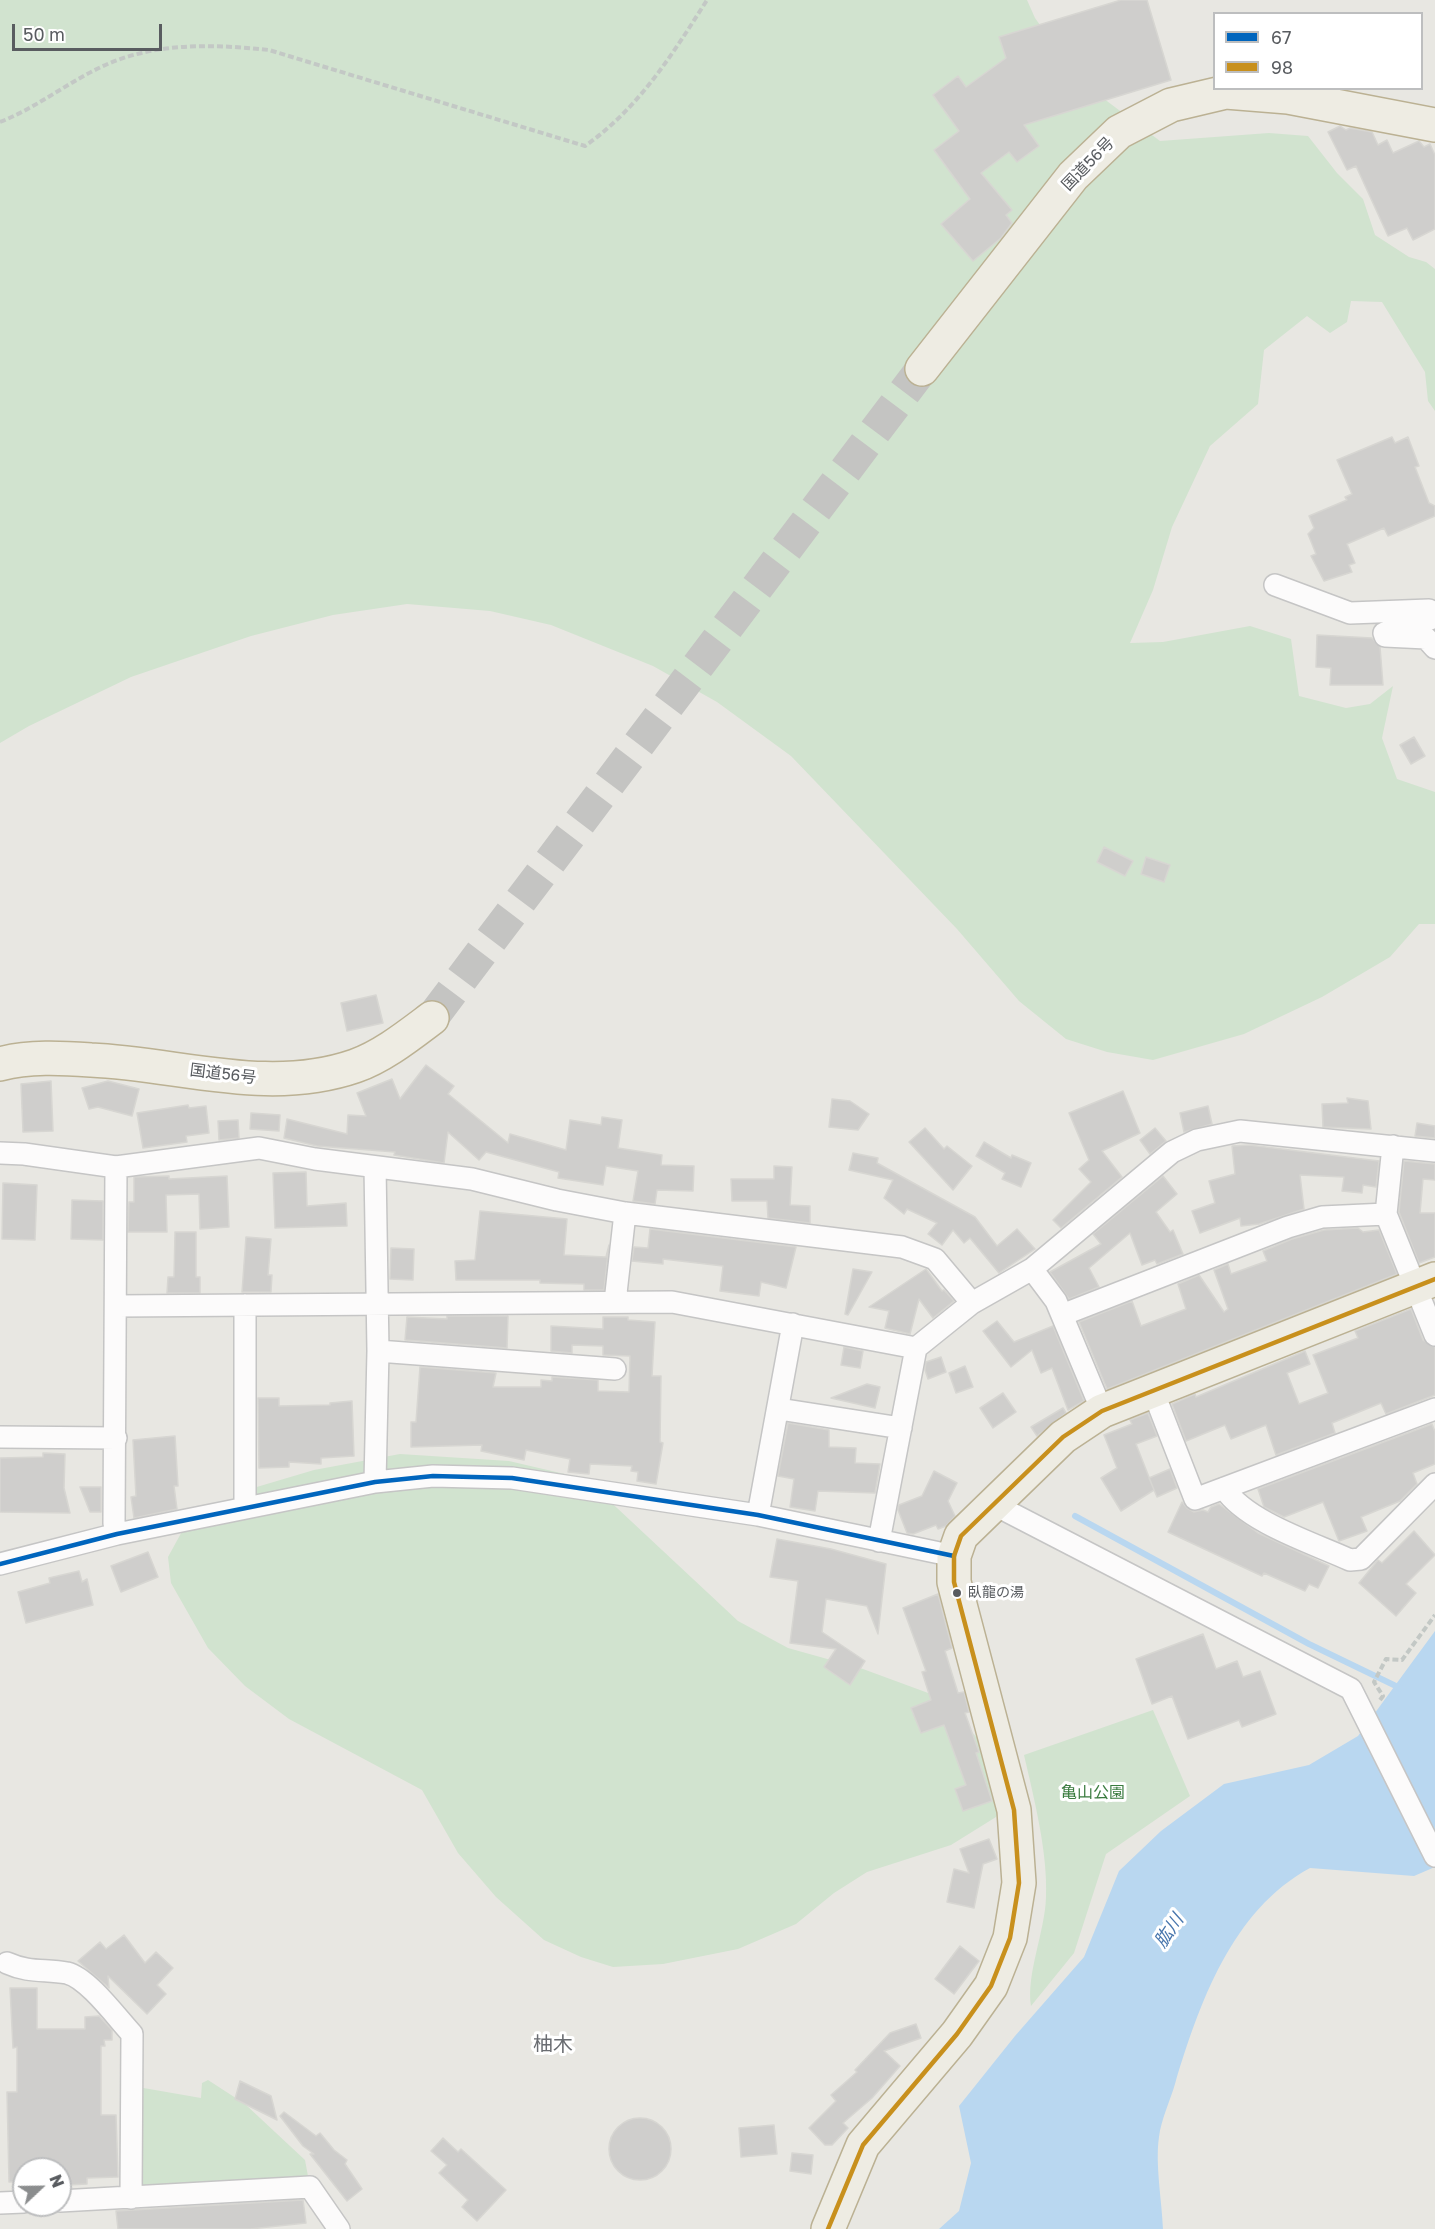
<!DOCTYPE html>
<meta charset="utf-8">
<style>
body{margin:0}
#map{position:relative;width:1435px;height:2229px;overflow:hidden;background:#e8e7e2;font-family:"Golos Text",sans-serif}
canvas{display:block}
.legend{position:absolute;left:1213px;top:12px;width:210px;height:78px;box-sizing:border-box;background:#fff;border:2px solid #bdbebf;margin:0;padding:8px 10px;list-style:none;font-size:18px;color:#595c60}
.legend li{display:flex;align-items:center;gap:12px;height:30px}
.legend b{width:30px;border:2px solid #bdbebf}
.north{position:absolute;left:12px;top:2157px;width:60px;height:60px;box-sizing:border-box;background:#fff;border:2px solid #bdbebf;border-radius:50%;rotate:68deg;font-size:16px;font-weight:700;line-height:24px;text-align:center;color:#595c60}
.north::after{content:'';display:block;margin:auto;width:21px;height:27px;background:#8b8d8e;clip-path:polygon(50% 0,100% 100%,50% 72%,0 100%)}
.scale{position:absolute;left:12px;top:24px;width:150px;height:27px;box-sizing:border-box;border:3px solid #595c60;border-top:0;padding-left:8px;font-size:18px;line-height:21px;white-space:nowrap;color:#595c60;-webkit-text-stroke:4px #fff;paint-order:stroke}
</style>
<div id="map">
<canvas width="1435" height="2229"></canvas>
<ul class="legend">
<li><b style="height:8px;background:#0065bd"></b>67</li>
<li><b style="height:8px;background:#c8901d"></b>98</li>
</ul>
<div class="north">N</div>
<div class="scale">50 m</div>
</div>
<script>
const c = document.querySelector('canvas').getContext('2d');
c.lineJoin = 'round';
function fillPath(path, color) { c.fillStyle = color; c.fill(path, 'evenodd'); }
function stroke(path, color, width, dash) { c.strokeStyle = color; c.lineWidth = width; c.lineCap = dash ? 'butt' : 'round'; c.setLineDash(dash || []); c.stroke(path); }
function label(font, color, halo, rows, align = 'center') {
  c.font = font + ' "Golos Text","Noto Sans JP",sans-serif'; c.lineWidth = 6; c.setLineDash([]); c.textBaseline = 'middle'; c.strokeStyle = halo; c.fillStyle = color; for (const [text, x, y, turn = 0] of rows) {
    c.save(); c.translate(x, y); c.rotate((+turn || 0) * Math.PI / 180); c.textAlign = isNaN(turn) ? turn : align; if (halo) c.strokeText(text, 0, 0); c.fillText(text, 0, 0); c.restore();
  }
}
fillPath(new Path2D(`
 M0 0H1027L1035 18 1079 80 1160 141 1269 133 1308 136 1337 173 1363 199 1375 235 1409 257 1426 262 1435 269V411L1428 401 1425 372 1382 302 1351 301 1347 322 1330 333 1307 316 1264 350 1258 404 1210 446 1172 527 1153 590 1130 643 1163 642 1250 626 1291 639 1299 696 1346 708 1370 704 1393 686 1382 738 1397 779 1435 792V924H1419L1390 957 1322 997 1244 1034 1153 1060 1107 1052 1066 1039 1019 1001 957 929 791 756 717 702 653 666 551 625 490 611 407 604 333 615 251 636 131 677 29 726 0 743Z
 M400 1454 509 1461 586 1479 738 1621 788 1648 863 1669 939 1697 983 1744 1005 1789 996 1817 951 1845 867 1872 834 1893 796 1924 738 1949 663 1964 613 1967 581 1957 544 1940 496 1897 458 1853 422 1790 289 1719 245 1686 208 1648 171 1583 168 1557 185 1526 250 1489 314 1470Z
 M1153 1710 1190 1796 1106 1854 1074 1953 1031 2006C1026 1974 1045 1932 1046 1897 1048 1853 1034 1798 1024 1755Z
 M208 2080 245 2104 305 2160 310 2187 131 2198 132 2086 201 2098 202 2083Z`), '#d1e3cf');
fillPath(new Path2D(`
 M1435 1631V1867L1414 1876 1310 1868C1232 1910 1199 2004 1175 2084 1170 2101 1161 2120 1159 2137 1155 2164 1162 2201 1163 2229H939L959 2211 971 2163 959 2106 1015 2036 1084 1957 1119 1871 1161 1831 1224 1784 1309 1765 1358 1736Z`), '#b9d7f0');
stroke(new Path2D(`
 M1075 1516 1309 1644 1400 1688`), '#b9d7f0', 6);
const building = new Path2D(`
 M1121 0H1147L1171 80 1024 125 1039 146 1017 162 1009 152 981 173 1012 210 1006 215 1012 223 1001 238 973 261 941 224 970 199 934 150 959 131 933 95 958 76 966 87 1006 58 999 37Z
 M1340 126 1346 130 1350 128 1372 132 1378 145 1387 140 1393 153 1419 141 1424 147 1430 144 1435 155V229L1413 240 1407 228 1388 236 1356 166 1347 170 1328 132Z
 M1392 437 1395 443 1408 437 1419 466 1415 467 1429 503 1435 506V516L1388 536 1384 528 1347 544 1355 563 1349 565 1352 572 1324 581 1311 556 1316 554 1308 534 1314 528 1309 516 1347 500 1345 497 1352 494 1337 460Z
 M1317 635 1372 638 1380 647 1383 685H1330L1331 668 1316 667Z
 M1414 737 1425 756 1411 764 1400 745Z
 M1104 847 1133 861 1125 876 1097 862Z
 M1146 857 1170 865 1164 882 1141 874Z
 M376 995 383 1023 347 1031 341 1003Z
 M426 1065 454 1086 448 1094 508 1143 510 1134 566 1150 570 1120 601 1125 602 1117 622 1120 618 1148 662 1155 661 1165 694 1166 693 1191 657 1190 655 1204 633 1201 638 1171 606 1166 603 1185 558 1178 559 1172 486 1152 479 1160 448 1132 444 1163 394 1155 395 1152 317 1146 284 1138 287 1119 347 1134 348 1115 366 1116 357 1093 392 1079 400 1099Z
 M51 1081 53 1131 23 1132 21 1084Z
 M108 1081 139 1089 132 1116 98 1107 89 1109 82 1088Z
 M1123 1091 1140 1133 1102 1151 1122 1177 1061 1228 1053 1220 1091 1182 1079 1169 1089 1160 1069 1113Z
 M1347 1098 1368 1101 1371 1129 1323 1127 1322 1104 1348 1103Z
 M832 1099 850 1101 869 1114 858 1130 829 1127Z
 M188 1105 189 1108 206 1106 209 1133 186 1136 187 1142 143 1148 137 1113Z
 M1208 1106 1212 1124 1184 1132 1180 1113Z
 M251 1113 280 1115 279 1131 250 1129Z
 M238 1120 239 1138 219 1140 218 1121Z
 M1417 1123 1435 1126V1138L1415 1136Z
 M925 1128 944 1149 947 1146 972 1166 953 1190 909 1142Z
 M1155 1128 1166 1141 1150 1154 1140 1140Z
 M984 1142 1011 1158 1012 1155 1031 1163 1021 1187 1002 1179 1005 1173 976 1156Z
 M1249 1145 1379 1161 1376 1187 1363 1185 1362 1193 1342 1191 1344 1177 1300 1175 1304 1209 1259 1224 1241 1226 1240 1218 1200 1233 1192 1211 1215 1203 1209 1181 1235 1174 1232 1146Z
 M853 1153 878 1158 877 1163 975 1217 997 1246 1017 1229 1035 1249 999 1273 970 1238 964 1243 953 1230 942 1245 928 1234 937 1223 907 1209 904 1214 884 1198 893 1180 849 1170Z
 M1404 1161 1435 1164V1180L1423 1179 1420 1213H1435V1257L1419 1263 1399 1212Z
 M774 1166 792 1167 790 1205 810 1206V1223L768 1218 767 1201H732L731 1179H774Z
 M306 1172 307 1206 346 1203 347 1226 275 1228 273 1173Z
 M169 1176V1179L227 1176 229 1227 200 1229 199 1194 166 1195 167 1232H128L129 1202H134V1177Z
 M1163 1176 1177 1194 1156 1212 1170 1232 1173 1230 1183 1254 1157 1264 1155 1260 1142 1265 1130 1233 1089 1268 1099 1287 1069 1299 1050 1272 1101 1244 1093 1234Z
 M3 1183 37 1185 35 1240 2 1239Z
 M72 1200 103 1201V1240L71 1239Z
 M480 1211 567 1219 564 1255 606 1257 609 1245 604 1290H584V1284L540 1283V1280H456L455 1261 475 1260Z
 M1358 1228 1363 1232 1379 1230 1397 1274 1107 1389 1079 1322 1132 1301 1141 1326 1186 1309 1178 1284 1199 1275 1224 1312 1228 1309 1214 1270 1228 1264 1231 1274 1267 1261 1263 1251 1292 1239 1324 1230Z
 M650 1229 796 1247 786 1288 761 1282 759 1296 720 1291 723 1266 663 1259V1264L632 1261 634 1247 648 1248Z
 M175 1232H196V1277H200V1293H167L168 1277H174Z
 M246 1237 271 1239 268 1275H272L271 1292H242Z
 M391 1248 414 1249 413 1280 390 1279Z
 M853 1269 872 1272 848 1315 845 1314Z
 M926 1269 942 1291 944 1290 954 1301 933 1318 919 1299 910 1334 885 1328 889 1311 869 1307Z
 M1411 1309 1423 1340 1435 1347V1395L1386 1414 1381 1403 1332 1423 1335 1433 1276 1455 1266 1425 1231 1439 1225 1425 1186 1441 1172 1404 1195 1394 1196 1397 1305 1351 1310 1364 1287 1373 1299 1404 1328 1393 1313 1355 1358 1338 1355 1331Z
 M447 1316H508L507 1348 405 1340 407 1317 447 1319Z
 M603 1317H628V1320L655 1322 652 1376H661L660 1442 663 1443 656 1484 637 1481 638 1472 631 1471 632 1466 590 1464 589 1474 568 1472 570 1459 526 1450 524 1460 481 1451 482 1445 411 1447V1422H416L420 1367 496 1373 493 1387H541V1380L552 1381V1377L598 1380V1391L629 1392 630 1356 603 1355V1346L572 1345V1353L551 1351V1326L603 1329Z
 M997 1321 1014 1342 1053 1326 1084 1401 1068 1410 1052 1368 1041 1373 1032 1350 1011 1367 983 1331Z
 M844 1347 863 1351 860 1368 841 1365Z
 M941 1357 946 1372 928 1379 925 1370 926 1362Z
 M965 1366 973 1387 956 1393 949 1373Z
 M867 1384 880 1387 875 1408 831 1398Z
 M1003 1393 1016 1412 993 1428 980 1408Z
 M258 1398H279V1406L330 1405V1403L352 1401 354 1456 321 1458V1464L289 1462V1467L259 1468Z
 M1063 1408 1066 1413 1037 1436 1031 1427Z
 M1148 1413 1157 1436 1136 1444 1154 1490 1121 1511 1101 1478 1117 1468 1104 1435 1132 1424 1130 1420Z
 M788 1423 829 1430V1447L856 1448 855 1463 880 1464 875 1493 818 1491 815 1511 790 1507 794 1479 778 1476Z
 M1432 1424 1435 1432V1464L1413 1473 1417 1484 1400 1501 1361 1517 1367 1531 1339 1541 1323 1502 1284 1517 1264 1507 1258 1489Z
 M175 1436 178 1486H174L177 1509 134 1518 131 1497 136 1496 133 1440Z
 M43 1453 65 1454 64 1488 70 1513 0 1512V1458L43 1457Z
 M1170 1469 1177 1488 1157 1497 1149 1478Z
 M934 1471 957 1483 948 1501 955 1516 946 1526 938 1529 936 1525 913 1534 907 1533 898 1510 899 1505 922 1496Z
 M80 1487H101V1512H90Z
 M1182 1502 1187 1508 1194 1512 1203 1510 1208 1512 1211 1507 1219 1504 1258 1533 1329 1566 1318 1588 1309 1584 1305 1591 1264 1573 1262 1576 1168 1532Z
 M1414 1531 1435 1555 1406 1584 1416 1593 1396 1616 1359 1583 1378 1560 1382 1563Z
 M777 1539 831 1549 886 1564 878 1634 867 1606 826 1599 822 1632 865 1661 850 1685 824 1667 836 1649 790 1643 798 1581 770 1577Z
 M148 1552 158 1577 121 1592 111 1566Z
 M79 1571 82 1582 87 1579 93 1605 26 1623 18 1592 50 1583 49 1578Z
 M938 1594 952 1648 945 1651 958 1693 964 1692 969 1712 965 1713 979 1752 976 1753 992 1801 963 1811 955 1789 966 1785 944 1725 921 1733 911 1708 931 1700 922 1672 926 1671 903 1608Z
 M1203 1634 1216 1669 1237 1661 1243 1677 1260 1671 1276 1714 1242 1727 1239 1720 1188 1739 1172 1696 1152 1704 1136 1659Z
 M989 1839 997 1859 983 1864 974 1908 947 1902 954 1869 969 1873 960 1849Z
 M124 1935 145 1963 156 1952 173 1968 157 1985 166 1994 147 2014 108 1976 109 1988 78 1961 100 1942 106 1949Z
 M960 1946 979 1961 954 1994 935 1979Z
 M10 1988H37V2029H85V2017L99 2016 112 2030V2040H104L105 2046H101V2115H116L118 2177 87 2178V2184L67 2185V2173L60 2174V2169H24V2182H9L7 2092H17V2047L13 2048Z
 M916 2024 921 2038 884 2051 900 2066 872 2098 843 2123 848 2128 832 2145H825L809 2128 836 2101 831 2095 857 2072 855 2070 890 2033Z
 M240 2081 271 2096 277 2120 235 2099Z
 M284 2112 316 2136 320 2133 334 2150 347 2160 345 2164 362 2189 347 2201 310 2154H314L303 2146 280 2116Z
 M609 2149a31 31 0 1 1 62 0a31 31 0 1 1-62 0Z
 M774 2125 777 2154 741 2157 739 2128Z
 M443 2138 458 2152 461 2149 506 2190 477 2221 462 2207 468 2200 439 2173 447 2165 431 2151Z
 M792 2153 813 2155 811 2174 790 2171Z
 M303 2200 306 2223 250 2229H118L116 2211Z`);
fillPath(building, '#cfcecc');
stroke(building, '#d7d6d2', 1.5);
stroke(new Path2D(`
 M432 1018 922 369`), '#c4c4c2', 33, [33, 16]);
const minor = new Path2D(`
 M1275 585 1350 613 1429 610 1434 615 1430 619 1384 633 1385 636 1426 638 1435 648
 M1393 1146 1386 1214 1435 1335
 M0 1153 24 1154 116 1167 259 1148 315 1159 472 1179 557 1200 625 1213 902 1247 935 1259 972 1303
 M116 1167 114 1523 117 1534
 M375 1167 378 1351 375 1482
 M1032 1269 1172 1152 1197 1140 1240 1131 1435 1151
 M615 1302 625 1213
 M245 1305V1508
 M117 1306 672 1302 916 1348
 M1062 1315 1288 1227 1322 1217 1386 1214
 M378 1351 615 1369
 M1153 1391 1195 1499 1435 1409
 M779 1409 901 1428
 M0 1437 116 1438
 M1224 1488C1246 1522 1313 1543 1350 1560L1361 1559 1435 1484
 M995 1505 1351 1689 1435 1856
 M758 1515 793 1324
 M879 1541 916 1348 972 1303 1032 1269 1056 1301 1102 1411
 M0 1564 117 1534 375 1482 433 1476 512 1478 758 1515 954 1556
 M7 1963C29 1973 45 1969 67 1973 88 1978 117 2018 132 2034L131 2198
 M60 2201 310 2187 339 2229
 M0 2203 24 2202`);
const trunk = new Path2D(`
 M922 369 1073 176 1119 132 1171 105 1226 92 1288 97 1435 125
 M0 1064C28 1056 63 1058 91 1060 180 1064 268 1096 355 1066 383 1056 408 1036 432 1018
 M828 2229 863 2145 957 2034 991 1986 1010 1938 1019 1883 1014 1810 954 1582V1556L961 1536 1063 1437 1102 1411 1435 1279`);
stroke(minor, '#c5c5c5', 24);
stroke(trunk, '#bbb193', 36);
stroke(new Path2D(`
 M0 122C36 108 67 83 101 67 153 42 213 44 269 50L585 146C639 108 672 55 707 0
 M1380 1700 1383 1696 1374 1682 1386 1659 1402 1660 1435 1615`), '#c3c8c5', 4, [6, 3]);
stroke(minor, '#fcfbfb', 21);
stroke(trunk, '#eeece3', 33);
stroke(new Path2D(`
 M0 1564 117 1534 375 1482 433 1476 512 1478 758 1515 954 1556`), '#0065bd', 4.5);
stroke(new Path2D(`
 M828 2229 863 2145 957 2034 991 1986 1010 1938 1019 1883 1014 1810 954 1582V1556L961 1536 1063 1437 1102 1411 1435 1279`), '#c8901d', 4.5);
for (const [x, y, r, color] of [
 [957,1593,5,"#595c60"]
]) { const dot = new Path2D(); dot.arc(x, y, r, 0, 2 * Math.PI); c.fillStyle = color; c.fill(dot); stroke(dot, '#fff', 2); }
label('14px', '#595c60', '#fff', [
 ["臥龍の湯",968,1593]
], 'left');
label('16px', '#595c60', '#fff', [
 ["国道56号",1088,164,-46],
 ["国道56号",223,1074,7]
]);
label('16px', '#3b7c40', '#fff', [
 ["亀山公園",1093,1793]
]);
label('italic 18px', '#4876ad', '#fff', [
 ["肱川",1169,1931,-56]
]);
label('20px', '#6a6d72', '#fff', [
 ["柚木",553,2045]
]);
</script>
